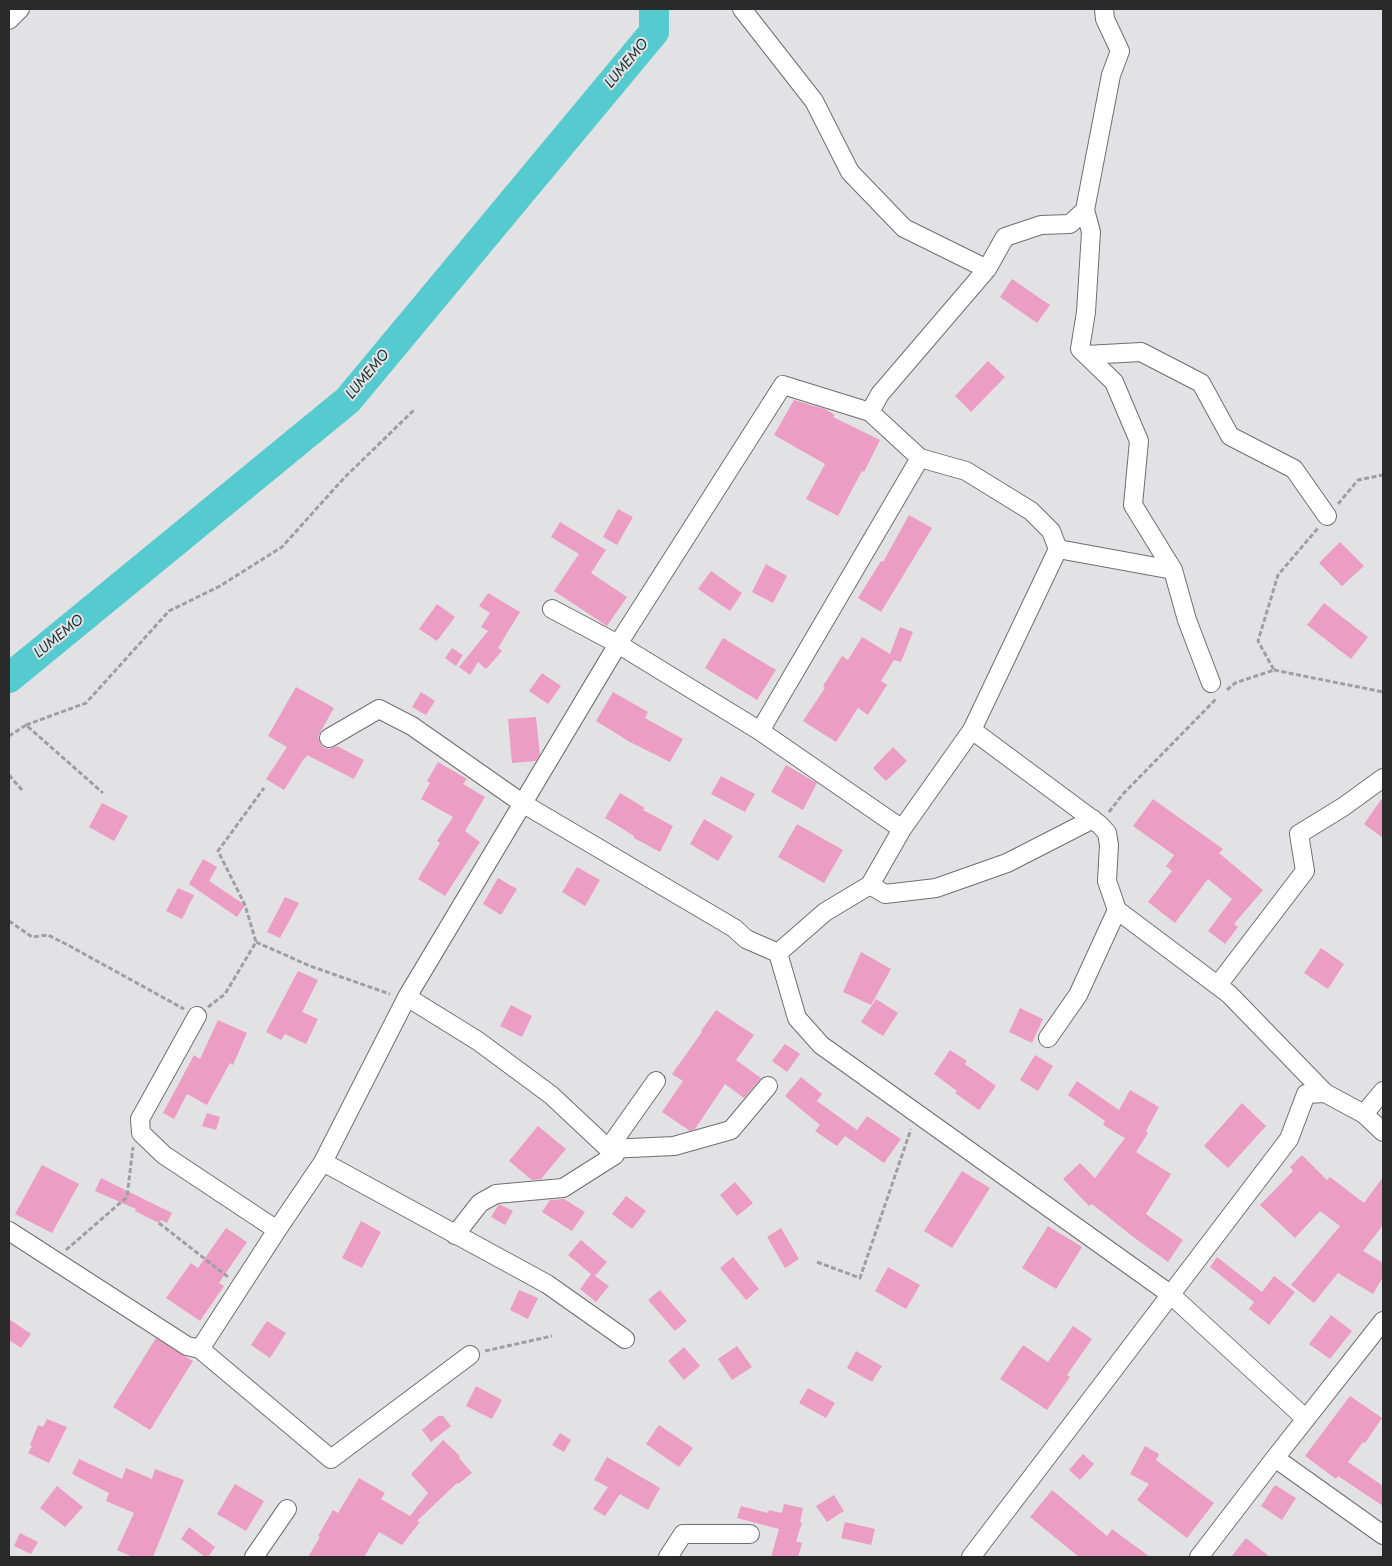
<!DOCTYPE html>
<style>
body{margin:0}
#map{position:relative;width:1392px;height:1566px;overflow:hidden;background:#e2e2e5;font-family:Jost,sans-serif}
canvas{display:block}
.frame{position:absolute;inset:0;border:10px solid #2a2a2b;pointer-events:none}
</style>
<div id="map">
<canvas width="1392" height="1566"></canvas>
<div class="frame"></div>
</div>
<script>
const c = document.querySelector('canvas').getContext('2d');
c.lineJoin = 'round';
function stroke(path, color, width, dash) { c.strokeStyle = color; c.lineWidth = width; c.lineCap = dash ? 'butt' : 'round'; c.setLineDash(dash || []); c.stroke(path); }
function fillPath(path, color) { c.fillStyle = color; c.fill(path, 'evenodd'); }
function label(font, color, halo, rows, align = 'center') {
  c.font = font + ' Jost,sans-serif'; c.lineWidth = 4; c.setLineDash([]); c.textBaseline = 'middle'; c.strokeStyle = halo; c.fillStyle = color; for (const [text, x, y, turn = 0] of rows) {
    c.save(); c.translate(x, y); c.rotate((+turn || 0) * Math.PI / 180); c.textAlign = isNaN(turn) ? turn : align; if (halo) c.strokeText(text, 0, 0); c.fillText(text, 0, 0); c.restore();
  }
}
stroke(new Path2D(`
 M9 678 348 400 654 32V9`), '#55cacf', 30);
fillPath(new Path2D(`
 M1012 279 1050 305 1037 323 1000 297Z
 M988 361 1005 377 971 412 955 396Z
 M794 400 825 409 835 415 833 417 880 440 864 472 862 471 838 516 806 499 825 464 774 435Z
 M618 509 633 517 617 545 603 537Z
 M909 515 932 528 881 612 858 598 881 561 883 562Z
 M560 522 606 550 591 573 627 597 607 626 554 591 579 554 551 537Z
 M1340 542 1364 566 1342 586 1319 563Z
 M766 564 787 576 773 603 752 592Z
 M711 571 742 593 730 611 698 589Z
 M488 593 520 612 498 648 502 651 486 669 478 662 470 675 459 667 488 631 481 627 490 613 479 606Z
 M1324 603 1368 637 1351 659 1307 625Z
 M437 604 455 617 437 641 419 629Z
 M900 627 913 632 901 662 894 660 881 681 887 685 868 715 858 708 836 742 803 721 825 688 823 686 842 656 848 660 862 637 890 654Z
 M723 638 776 670 757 700 705 668Z
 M452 648 463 655 456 666 445 658Z
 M542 673 561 686 548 704 529 691Z
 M296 687 334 708 318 736 320 743 323 747 329 749 337 746 364 760 354 779 307 755 306 758 305 757 284 790 266 779 287 747 268 736Z
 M421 692 435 701 426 715 412 707Z
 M613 692 648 712 645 718 683 739 670 762 630 742 596 721Z
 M536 717 540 755 536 761 512 763 508 719Z
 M893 747 907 761 886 781 873 768Z
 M438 762 467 779 463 784 485 797 465 831 480 842 445 896 418 879 440 843 437 841 453 817 421 799 430 783 427 781Z
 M786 765 817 783 803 810 771 792Z
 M721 776 755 794 745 812 711 794Z
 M620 793 645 808 643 810 673 826 660 852 634 838V836L605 818Z
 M1383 797V838L1364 824Z
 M1153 799 1223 849 1219 853 1263 890 1234 924 1238 927 1225 944 1208 931 1232 899 1208 879 1175 923 1148 902 1172 871 1166 866 1174 855 1133 826Z
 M102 803 128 816 114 841 89 827Z
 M704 819 733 836 718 861 690 844Z
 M797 824 843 850 824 883 778 857Z
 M203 859 217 867 209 881 245 905 237 917 189 884Z
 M577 867 600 880 585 906 562 892Z
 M498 878 517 889 501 915 483 904Z
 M178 888 194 895 182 919 166 911Z
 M285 897 299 903 280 938 267 932Z
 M1321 948 1344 964 1328 989 1304 973Z
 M861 952 891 969 871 1005 843 992Z
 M298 971 318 980 302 1012 318 1019 306 1044 285 1034 281 1040 266 1032Z
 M876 999 898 1013 883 1036 861 1022Z
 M511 1005 532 1016 522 1037 500 1026Z
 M1020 1008 1043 1019 1032 1043 1009 1032Z
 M716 1010 754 1035 736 1060 761 1078 744 1098 725 1084 695 1129 690 1131 662 1112 683 1081 672 1074 702 1032 701 1031Z
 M218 1020 247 1033 233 1065 230 1063 207 1105 187 1094 174 1119 163 1113 194 1055 200 1059Z
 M785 1044 800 1054 787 1072 772 1061Z
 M950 1050 967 1061 965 1064 996 1086 979 1110 955 1093 957 1091 934 1074Z
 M1035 1055 1053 1066 1038 1091 1020 1080Z
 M801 1077 822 1094 817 1101 857 1130 867 1116 901 1139 884 1163 845 1136 837 1146 815 1131 820 1125 785 1096Z
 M1077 1081 1119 1110 1130 1090 1159 1107 1146 1131 1148 1133 1136 1152 1171 1174 1146 1214 1183 1240 1168 1262 1132 1236 1092 1204 1089 1206 1063 1179 1080 1163 1095 1178 1125 1138 1103 1125 1105 1121 1068 1095Z
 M1242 1103 1266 1126 1228 1168 1204 1146Z
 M207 1113 220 1117 216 1130 202 1126Z
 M538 1126 566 1149 541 1179 532 1180 509 1161Z
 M1302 1155 1327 1180 1330 1177 1364 1203 1383 1177V1225L1363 1251 1383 1263V1277L1373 1294 1338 1273 1314 1303 1291 1285 1340 1226 1320 1211 1295 1238 1260 1205 1293 1171 1290 1167Z
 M42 1165 79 1184 52 1233 15 1214Z
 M962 1171 990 1188 952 1248 924 1231Z
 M101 1178 172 1213 167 1223 161 1220 159 1223 135 1211 136 1209 95 1191Z
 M735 1182 753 1203 737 1216 720 1195Z
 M626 1196 646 1211 632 1229 612 1214Z
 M564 1199 585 1212 572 1231 542 1212 550 1200Z
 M499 1204 513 1211 505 1225 491 1217Z
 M361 1221 381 1232 362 1268 342 1258Z
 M1048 1226 1082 1247 1056 1289 1022 1268Z
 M226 1228 247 1242 219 1283 224 1286 200 1321 166 1298 191 1263 198 1268Z
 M781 1228 799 1259 785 1268 767 1237Z
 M581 1240 607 1262 595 1276 609 1286 596 1302 580 1289 591 1274 568 1255Z
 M733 1257 759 1289 746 1300 720 1268Z
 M1217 1257 1262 1292 1274 1276 1295 1292 1269 1325 1249 1309 1254 1302 1210 1267Z
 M888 1267 920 1285 906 1309 875 1291Z
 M519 1290 538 1298 528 1319 510 1310Z
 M660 1290 687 1321 675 1331 648 1300Z
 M1331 1315 1352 1331 1330 1359 1309 1344Z
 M9 1319 31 1334 21 1348 9 1340Z
 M267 1321 286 1333 270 1358 251 1345Z
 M1073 1326 1092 1339 1067 1375 1070 1377 1047 1410 1000 1379 1023 1345 1048 1362Z
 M156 1338 193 1361 150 1430 113 1407Z
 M737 1346 752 1367 732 1380 718 1359Z
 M684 1347 700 1366 684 1380 668 1361Z
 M856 1351 882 1366 872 1382 847 1368Z
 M476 1386 502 1400 492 1419 466 1406Z
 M808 1388 835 1403 826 1418 799 1403Z
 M1350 1396 1382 1418 1365 1443 1363 1442 1348 1462 1383 1486V1506L1338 1476 1336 1479 1305 1456Z
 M438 1416H443L451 1426 431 1442 422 1430Z
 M47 1419 67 1427 49 1463 28 1453 32 1446 30 1445 38 1425 43 1427Z
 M659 1425 693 1448 679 1467 646 1444Z
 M560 1433 571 1440 564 1452 552 1445Z
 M443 1440 460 1456 459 1458 472 1473 458 1484 457 1483 417 1521 420 1522 402 1545 379 1532 364 1557H308L320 1537 318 1536 333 1510 338 1513 359 1478 385 1493 381 1499 410 1516 428 1493 411 1474Z
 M1145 1446 1159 1454 1156 1460 1214 1503 1187 1538 1137 1500 1149 1484 1130 1474Z
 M1083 1454 1094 1464 1080 1480 1069 1470Z
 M607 1457 660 1488 648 1510 620 1494 605 1516 593 1509 608 1487 594 1480Z
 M79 1459 122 1479 126 1468 152 1479 155 1469 184 1480 153 1557H133L117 1550 134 1513 106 1501 109 1493 72 1474Z
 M235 1484 264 1501 246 1531 217 1514Z
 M1275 1485 1296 1498 1282 1520 1261 1506Z
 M57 1486 83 1507 65 1527 40 1508Z
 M1052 1490 1107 1536 1112 1529 1150 1557H1079L1030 1517Z
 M834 1495 844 1511 827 1522 816 1506Z
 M784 1504 803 1508 800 1522 802 1523 796 1541 802 1543 798 1557H771L779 1529 737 1518 741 1506 768 1513 769 1510 782 1513Z
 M845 1522 875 1529 871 1545 841 1538Z
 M189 1527 215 1547 208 1557H205L181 1539Z
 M20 1533 38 1542 31 1554 14 1546Z
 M1246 1538 1270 1557H1231Z`), '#ec9dc4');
const minor = new Path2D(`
 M742 9 814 101 850 172 904 228 987 269
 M9 20 20 9
 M1085 210 1091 232 1086 312 1080 349 1114 382 1139 441 1133 505 1173 570 1187 620 1211 683
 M1086 355 1141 352 1201 383 1230 436 1294 469 1327 516
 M870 412 880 394 987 269 1005 237 1041 225 1070 224 1085 210 1111 75 1120 51 1105 19 1104 9
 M1058 549 1173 570
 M552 609 618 644 760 731 902 829
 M972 730 1100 825 1107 833 1109 845 1107 881 1117 910 1229 994 1325 1093
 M760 731 920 458
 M329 738 379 709 412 726 522 803 734 928 746 939 778 953 797 1018 821 1045 1170 1294 1306 1419
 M870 885 885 894 936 888 1007 863 1093 819
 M1218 985 1305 871 1299 834 1343 807 1383 778
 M407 997 478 1041 551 1095 615 1155 563 1188 496 1194 480 1203 455 1235
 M197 1016 140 1119 141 1133 164 1155 277 1230
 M1048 1038 1078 995 1117 910
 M1364 1114 1383 1091
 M608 1149 674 1146 731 1130 768 1086
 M608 1149 656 1081
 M323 1162 547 1284 625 1339
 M9 1231 187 1346 200 1349 331 1459 470 1355
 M200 1349 277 1230 323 1162 407 997 618 644 783 385 870 412 920 458 966 471 1031 511 1051 531 1058 549 972 730 902 829 870 885 825 912 778 953
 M1275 1458 1383 1535
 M254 1557 287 1509
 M668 1557 683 1534H750
 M971 1557 1289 1139 1306 1094 1325 1093 1364 1114 1383 1132
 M1199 1557 1275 1458 1383 1321`);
stroke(minor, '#6e6f71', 20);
stroke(new Path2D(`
 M1338 504 1358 480 1383 475
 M1274 670 1383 692
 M1227 690 1235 683 1274 670 1258 641 1278 575 1318 528
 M26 725 86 703 169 611 220 586 282 547 344 478 414 410
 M9 736 26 725 103 793
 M9 775 22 790
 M1109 812 1122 795 1216 699
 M9 921 32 937 48 935 66 944 184 1009
 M256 942 310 966 390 994
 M208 1007 225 994 256 942 245 905 218 851 264 788
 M159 1223 228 1277
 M66 1250 127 1197 133 1147
 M817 1262 860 1278 911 1129
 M485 1351 552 1336`), '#9f9fa1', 3, [5, 2.5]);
stroke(minor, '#fff', 18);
label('italic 15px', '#1d3233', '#e2e2e5', [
 ["LUMEMO",627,64,-50],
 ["LUMEMO",368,375,-50],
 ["LUMEMO",59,637,-39]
]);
</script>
